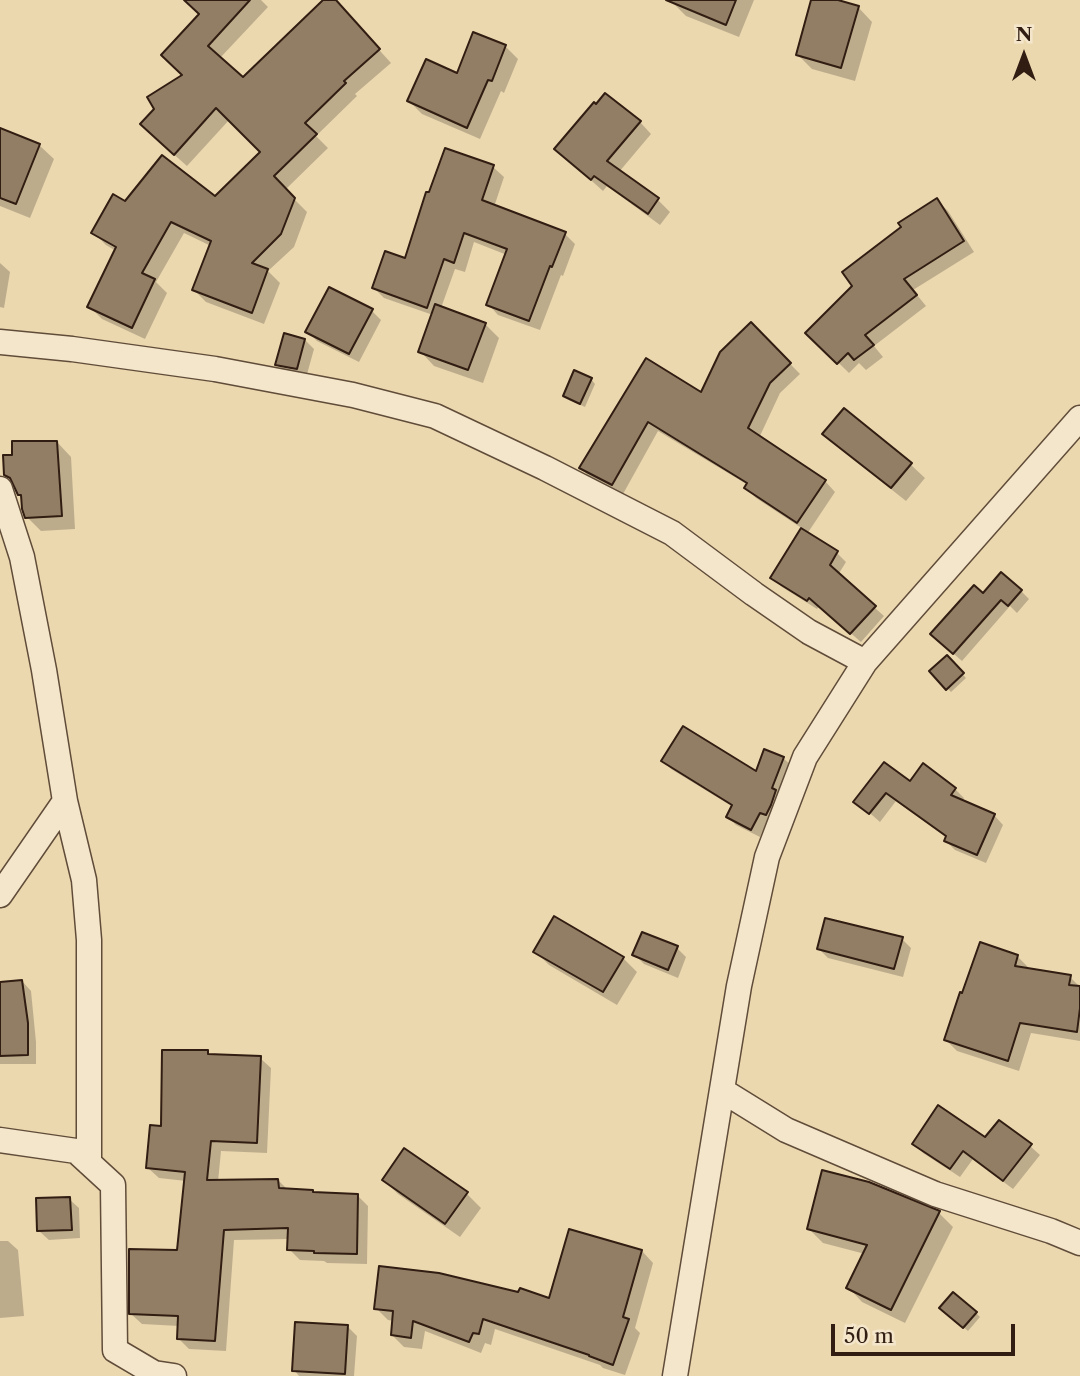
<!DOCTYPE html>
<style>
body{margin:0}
#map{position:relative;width:1080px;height:1376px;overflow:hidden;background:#ecd8af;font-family:"Libre Caslon Text",serif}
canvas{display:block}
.north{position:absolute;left:989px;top:21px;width:70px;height:70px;-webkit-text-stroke:5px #f3e6cb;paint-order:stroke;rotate:0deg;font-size:19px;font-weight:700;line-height:28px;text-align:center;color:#311d12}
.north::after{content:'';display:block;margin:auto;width:24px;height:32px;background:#311d12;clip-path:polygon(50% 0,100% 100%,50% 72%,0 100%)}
.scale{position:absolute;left:831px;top:1324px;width:184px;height:32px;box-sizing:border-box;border:4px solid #311d12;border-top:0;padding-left:9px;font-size:21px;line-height:24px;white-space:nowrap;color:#311d12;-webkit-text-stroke:5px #f3e6cb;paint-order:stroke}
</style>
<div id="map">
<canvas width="1080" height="1376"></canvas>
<div class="north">N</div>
<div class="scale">50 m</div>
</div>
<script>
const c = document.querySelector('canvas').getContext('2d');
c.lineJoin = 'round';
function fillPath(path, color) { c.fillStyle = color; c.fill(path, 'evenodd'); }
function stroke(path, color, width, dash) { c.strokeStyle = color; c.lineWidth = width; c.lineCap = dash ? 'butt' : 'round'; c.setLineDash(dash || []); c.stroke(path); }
fillPath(new Path2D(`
 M187 0H261L268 7 220 58 243 79 325 0H334L391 63 355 94 357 96 316 136 328 148 285 190 307 212 294 247 268 271 280 283 264 324 206 302 194 290 211 246 184 233 156 282 167 293 145 339 102 319 89 306 116 251 106 245 94 233 126 203 215 198 263 152 230 119 187 166 154 137 184 76 201 14Z
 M673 0H754L739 37 686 16 672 2Z
 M813 0H832L858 7 872 22 855 81 812 69 798 55Z
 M505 46 518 59 504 93 501 91 480 139 422 114 409 101 458 75Z
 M640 122 651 134 619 172 658 200 670 212 660 225 607 186 603 191 556 149Z
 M0 129 39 145 54 159 30 218 0 206Z
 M446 150 493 167 504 177 494 207 565 234 575 244 563 276 561 275 540 330 498 315 488 304 507 255 474 242 465 272 455 269 441 308 485 324 499 338 483 383 434 366 420 351 433 315 384 298 374 288 406 260Z
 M937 200 948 211 974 252 913 290 926 306 874 346 883 357 866 370 859 363 849 373 808 333Z
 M0 263 10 272 4 308 0 307Z
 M372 311 381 320 359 362 317 341 307 331Z
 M751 324 800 374 780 393 759 438 825 481 835 492 807 534 837 553 846 562 838 575 884 616 861 642 819 606 817 609 782 587 772 578 803 529 756 498 746 488 748 485 658 431 623 494 591 479 581 468 647 360 702 394Z
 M305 340 314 349 306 378 287 374 277 365Z
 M591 379 595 384 585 407 569 400 565 395Z
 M825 434 910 464 925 478 906 501 839 448Z
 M57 442 71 457 75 529 41 531 27 517 23 498 19 494 14 483 5 474Z
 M1021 591 1029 599 1017 613 1010 606 962 661 940 642 983 595Z
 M946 657 966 678 951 692 931 671Z
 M783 758 792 766 760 837 736 825 728 817 733 807 671 769 663 760 757 773Z
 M910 784 955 789 964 798 962 802 994 815 1003 825 986 863 955 850 946 841 947 838 896 801 880 822 856 801Z
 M902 939 911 948 903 977 828 958 819 949Z
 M677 948 686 957 678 978 644 964 634 954Z
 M535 951 623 958 637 972 617 1005 549 965Z
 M1017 956 1028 967V969L1070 977 1080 987V1041L1031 1033 1019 1071 957 1051 946 1040Z
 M22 981 31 991 36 1042V1064H0V984Z
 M207 1052 211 1056 260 1058 271 1068 267 1153 221 1151 218 1182 278 1180 288 1190 312 1191 315 1194 358 1196 368 1206 367 1264 327 1263 324 1261 300 1260 289 1249V1239L234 1240 226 1351 189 1349 178 1338 179 1326 142 1324 131 1314 179 1252 186 1181 159 1178 148 1168 163 1128Z
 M914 1143 1030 1146 1040 1155 1013 1189 973 1159 960 1177 923 1153Z
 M384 1180 467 1194 481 1208 460 1237 398 1194Z
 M69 1199 79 1208 80 1238 49 1240 39 1231Z
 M939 1213 953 1227 905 1323 862 1302 848 1287 865 1254 823 1243 809 1229Z
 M0 1241H8L18 1250 24 1316 0 1318Z
 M642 1251 653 1263 635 1328 640 1333 625 1375 603 1368 600 1365 495 1329 491 1345 485 1343 481 1353 425 1331 422 1349 404 1347 392 1335 394 1321 388 1320 376 1308 550 1300Z
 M946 1312 976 1313 980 1317 968 1331Z
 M348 1327 357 1336 354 1376H299L294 1370Z`), '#0003');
const building = new Path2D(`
 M184 0H250L208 46 243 77 323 0H336L380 49 344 81 346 83 305 123 317 134 274 176 295 198 281 234 252 263 268 269 252 313 192 290 211 241 171 222 142 273 155 279 132 328 87 307 116 247 91 233 113 194 125 201 162 155 215 196 260 152 216 108 174 155 140 124 154 109 147 97 182 75 161 55 199 14Z
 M666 0H736L726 25Z
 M811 0H838L859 6 841 68 796 55Z
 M473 32 506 45 492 81 488 80 467 128 407 101 426 59 457 73Z
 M605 93 641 121 607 161 659 198 648 214 594 176 591 180 554 149 594 102 596 104Z
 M0 128 40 144 16 204 0 198Z
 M445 148 494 165 482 200 566 232 552 267 550 266 529 321 486 305 507 249 464 233 454 263 444 259 427 308 372 288 385 251 405 258 426 192H429Z
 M937 198 964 241 904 279 917 295 865 335 874 345 854 360 848 353 837 364 805 333 852 286 842 272 901 227 898 223Z
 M329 287 373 309 349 354 305 332Z
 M435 304 486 323 468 370 418 352Z
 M751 322 791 363 770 383 748 428 826 480 797 523 744 488 747 483 648 422 612 485 579 468 646 358 701 392 720 352Z
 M284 333 305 339 297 369 275 365Z
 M574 370 592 378 580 404 563 396Z
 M844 408 912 463 891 488 822 434Z
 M12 441H57L62 516 25 518 22 509 21 495H18L10 478 4 475 3 455H12Z
 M801 528 838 551 830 565 876 606 850 634 809 598 807 601 770 578Z
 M1001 572 1022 590 1008 606 1001 600 953 654 930 634 974 585 983 593Z
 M947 655 964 673 946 690 929 671Z
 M683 726 756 771 764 749 784 757 772 788 776 790 771 805 766 815 760 813 751 830 726 817 732 805 661 761Z
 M884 762 910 781 923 763 956 788 951 795 995 814 977 855 944 841 946 836 886 793 869 814 853 802Z
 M554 916 624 957 603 992 533 952Z
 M825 918 903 937 894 969 817 949Z
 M642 932 678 946 668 970 632 955Z
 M980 942 1018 955 1015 966 1071 975 1069 985 1080 986V1008L1077 1032 1020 1023 1008 1061 944 1040 960 992 962 993Z
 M22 980 28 1023V1055L0 1056V982Z
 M162 1050H208V1054L261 1056 257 1143 211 1141 207 1180 278 1179 279 1188 313 1190V1192L358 1194 357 1254 314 1253V1251L287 1250 288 1228 224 1230 215 1341 177 1339 178 1316 129 1314V1249L177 1250 185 1172 146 1168 150 1125 161 1126Z
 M938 1105 985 1137 999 1120 1032 1144 1003 1181 963 1151 950 1169 912 1144Z
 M404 1148 468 1192 445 1224 382 1180Z
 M822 1170 869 1182 940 1211 891 1310 846 1288 867 1245 807 1229Z
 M70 1197 72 1230 37 1231 36 1198Z
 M569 1229 642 1250 623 1317 629 1319 613 1365 589 1356V1355L483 1319 479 1334 473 1333 469 1342 413 1321 411 1338 391 1335 393 1311 374 1309 379 1266 439 1273 518 1292 520 1288 549 1298Z
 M953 1292 977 1312 963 1328 939 1308Z
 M295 1322 348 1325 345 1374 292 1371Z`);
fillPath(building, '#927e64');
stroke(building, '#311d12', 2);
const minor = new Path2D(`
 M0 342 72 349 215 369 353 395 435 416 545 468 672 533 754 594 809 632 865 662
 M0 489 22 557 44 670 65 801 0 895
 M65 801 84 880 89 940V1163
 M723 1091 786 1130 935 1194 1051 1231 1080 1243
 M0 1140 76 1151 113 1185 115 1350 154 1373 174 1376
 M675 1376 739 986 767 857 805 757 865 662 1080 418`);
stroke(minor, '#604c39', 27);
stroke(minor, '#f3e6cb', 24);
</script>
